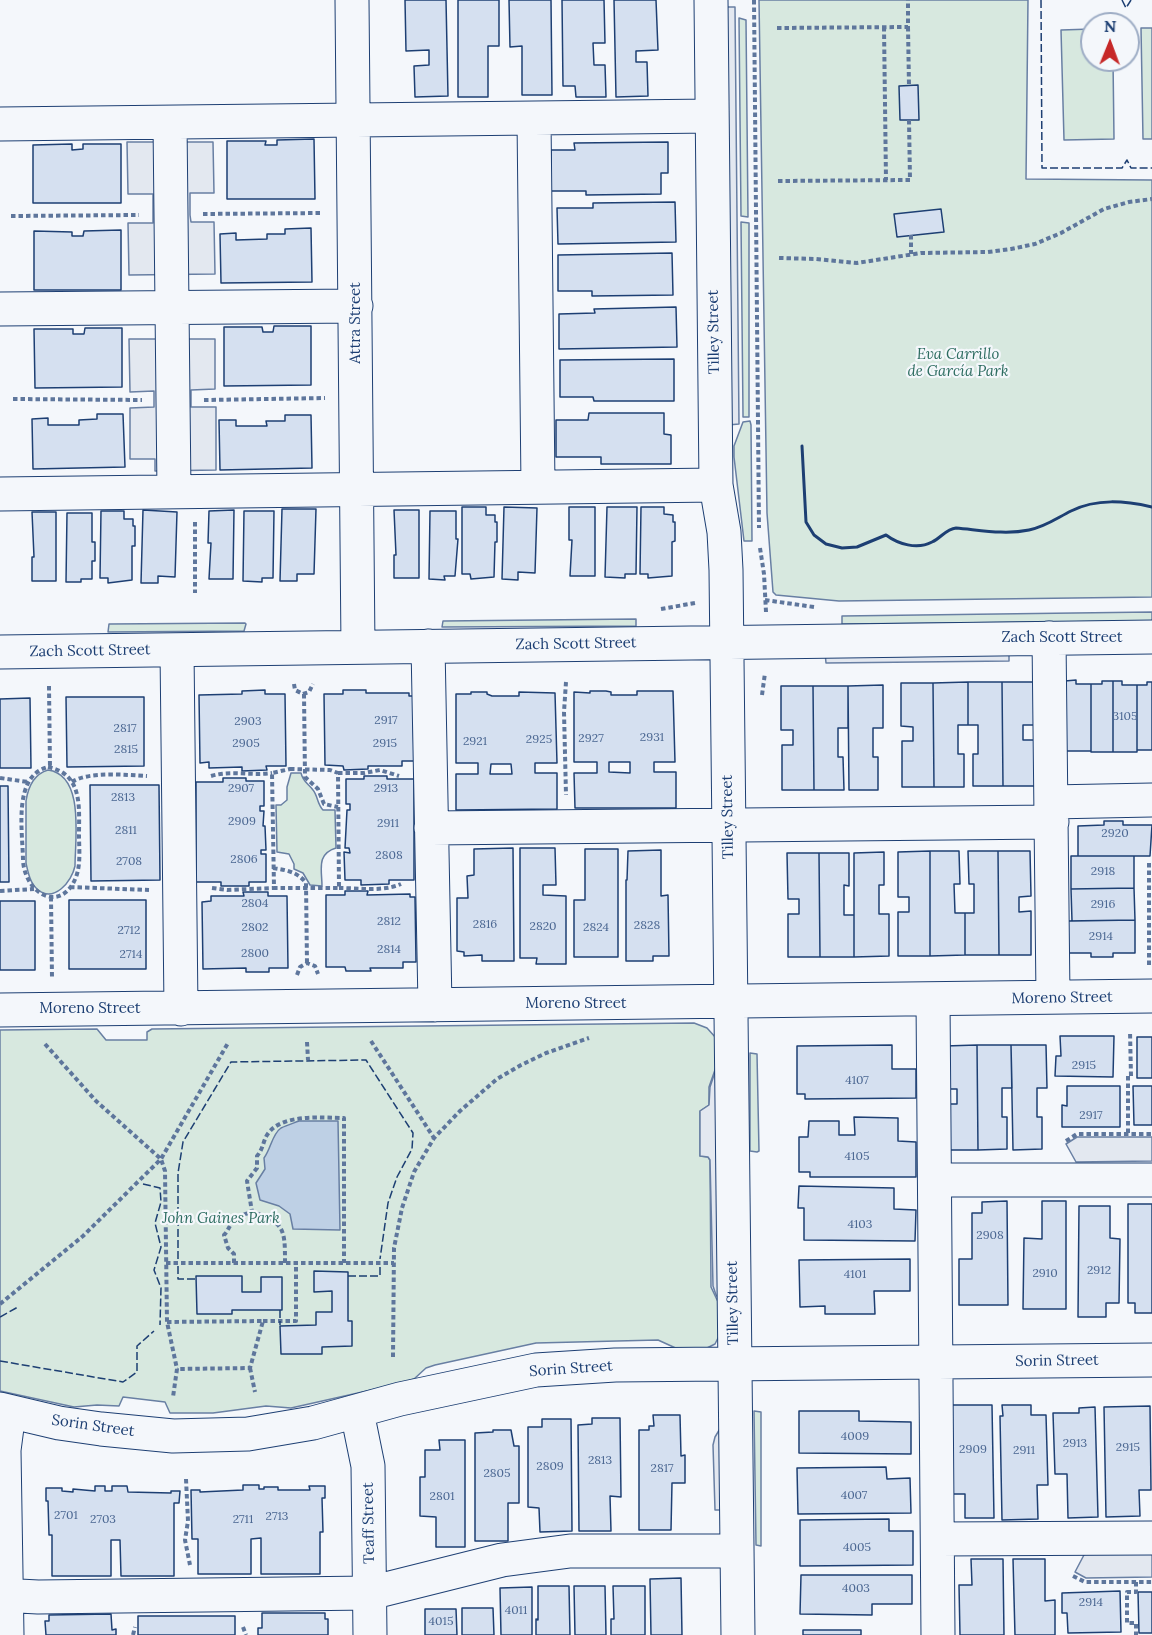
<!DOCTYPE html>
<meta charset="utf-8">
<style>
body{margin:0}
#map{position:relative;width:1152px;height:1635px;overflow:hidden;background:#f4f7fb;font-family:Lora,serif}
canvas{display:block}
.north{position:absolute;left:1080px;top:12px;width:60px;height:60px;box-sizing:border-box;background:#f4f7fb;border:2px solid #9eadc5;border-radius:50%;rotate:1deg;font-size:16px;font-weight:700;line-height:24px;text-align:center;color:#1d3f73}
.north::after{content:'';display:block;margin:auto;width:21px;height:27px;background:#c62828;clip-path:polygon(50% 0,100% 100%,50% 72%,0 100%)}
</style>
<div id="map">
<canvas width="1152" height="1635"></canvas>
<div class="north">N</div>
</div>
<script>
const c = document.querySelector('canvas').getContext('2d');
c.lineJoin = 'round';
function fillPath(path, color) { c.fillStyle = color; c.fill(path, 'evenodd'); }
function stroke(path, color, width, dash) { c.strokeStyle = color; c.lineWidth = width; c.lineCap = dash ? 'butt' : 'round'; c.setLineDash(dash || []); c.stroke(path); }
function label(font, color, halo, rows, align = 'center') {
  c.font = font + ' Lora,serif'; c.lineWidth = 4.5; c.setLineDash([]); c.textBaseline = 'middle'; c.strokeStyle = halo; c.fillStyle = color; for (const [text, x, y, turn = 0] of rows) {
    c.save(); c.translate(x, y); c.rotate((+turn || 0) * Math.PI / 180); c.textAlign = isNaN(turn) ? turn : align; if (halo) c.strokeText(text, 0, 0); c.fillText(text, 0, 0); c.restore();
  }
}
const green = new Path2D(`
 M759 0H1028L1026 179 1152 180V597L839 601 776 595 773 592 767 513Z
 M739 18 746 20 748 217 741 216Z
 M1141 28H1152V139H1143Z
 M1092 29V60H1113L1114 139 1064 140 1061 30Z
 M741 222 749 223V417H743V415Z
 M743 422 750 421 751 425 752 541H744L734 457V446Z
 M1152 612V621L842 624V616Z
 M636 619V626L442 627 443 621Z
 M109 624 245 623 246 624 244 631 108 632Z
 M48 770C85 775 75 839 75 866 72 881 54 904 37 889 30 883 28 872 26 863V801C28 788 34 774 48 770Z
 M291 773H301C303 782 308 783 313 790 318 796 317 804 323 810H335L336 848C316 854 322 870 322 886L310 885 303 873 294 869V864L289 854 277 852 276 805H281L287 800V787Z
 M694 1023 707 1028 716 1038V1067L709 1087V1105L700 1111V1156L708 1157 710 1160 711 1287 719 1304V1336L715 1344 707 1348 680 1350 658 1340 536 1343 435 1365 426 1368 414 1379 398 1384 291 1408 266 1406 213 1413H170L165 1402 123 1397 119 1406 97 1405 74 1407 0 1391V1030L97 1029 106 1040H147V1032L152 1029Z
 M750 1053 757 1054 759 1151 757 1152 750 1151Z
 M754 1411 761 1412V1546L756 1545Z`);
fillPath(green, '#d7e8df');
stroke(green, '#687fa3', 1.5);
const parking = new Path2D(`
 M725 7H735L739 424 728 425Z
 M127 142H213L214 193H190V215L191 222H214L215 274 129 275 128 223H153V194H128Z
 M129 339H215V389L191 390V407H216V470L155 471V459H130V408L154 407V391L130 392Z
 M1009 649V661L826 663 825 652Z
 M716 1069 720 1300 716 1295 713 1286 710 1160 708 1157 700 1156V1111L709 1105 710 1087Z
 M1077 1137H1152V1161L1076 1162 1066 1144Z
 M724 1422 727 1510H715L713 1445 715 1437Z
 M1085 1553H1152V1577L1086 1578 1075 1572Z`);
fillPath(parking, '#e3e8f0');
stroke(parking, '#687fa3', 1.5);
const water = new Path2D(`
 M299 1121H338L340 1230 293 1229 290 1214 279 1206 260 1200 256 1183 265 1169 264 1158C271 1149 272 1134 281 1128 287 1125 294 1123 299 1121Z`);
fillPath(water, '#bed0e5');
stroke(water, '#687fa3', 1.5);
const building = new Path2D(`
 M405 0H446L448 96 415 97 414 66 429 65V50L406 51Z
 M458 0H499V46H488V97H458Z
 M509 0H551L552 95H522V46L510 47Z
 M562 0H604L605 43H593L594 65H605L606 97H576L575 86H563Z
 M614 0H656L658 50 636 51V62H647L648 96 616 97Z
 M918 85 919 120H900L899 86Z
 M314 139 315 199H227V141H266L265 145H277V140Z
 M668 142V173H661V194L586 195V191H551V150H575L574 143Z
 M72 144V150L83 149V144H121V203H33V145Z
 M675 202 676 242 558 244 557 208H593V203Z
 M941 209 944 232 897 237 894 214Z
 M311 228 312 282 221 283 220 234 236 233V240L267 239V234H285V229Z
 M121 230V290H34V231L72 232V236H83L84 231Z
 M672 253 673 295 592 296V291H558V255Z
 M676 307 677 347 559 349V314L595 313 594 309Z
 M274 326H311V385L224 386V327H262L263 332H273Z
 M85 328H122V387L35 388 34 329H73V334H84Z
 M674 359V401H594L593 397H560V360Z
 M589 413H664V434L671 435V464H601V457H556V420H588Z
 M97 414H123L125 467 33 469 32 419 48 418V425H79V420L97 419Z
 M285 415H311L312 468 220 470 219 420H236V426H267L266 421H285Z
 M462 507H486V515H495V522H497V542H495L494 577 471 579 470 574H462Z
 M504 507 537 508 535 573 518 572V580L502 579Z
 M569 507H595V576H570L572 540H569Z
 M607 507H637L636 574H625V578L605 577Z
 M641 507H664V514L673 515V522H675V541L672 542V576L648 578V574H640Z
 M282 509H316L314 574H297V581H280Z
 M143 510 177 512 175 577 158 576V583H141Z
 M234 510 233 579H209L211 543H208L209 511Z
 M394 510H419V578H394V555H396Z
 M101 511H124V519H133V526H135V546H132V580L108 583V578H100Z
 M244 511H274L273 578H262V582L243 581Z
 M430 511H456V539H458L455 576H444L445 580 429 579Z
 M32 512H56V581H32V557H34Z
 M67 513H92V542H95V561H92V579H81V582H66Z
 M1076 680V684H1091V751H1065V681Z
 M1102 681H1113V752H1091V684H1102Z
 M1113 681H1122V685H1137V752H1113Z
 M968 682V725H958V754H964V787H934L933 683Z
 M968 682H1002L1003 786H973V754H978V725H968Z
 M1002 682H1034L1035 725H1023V740H1034L1035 786H1003Z
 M1147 682H1152V750H1137V685H1147Z
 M901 683H933L934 787H902V741H913V727L901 726Z
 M883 685V728H873V757H878V790H849L848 686Z
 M781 686H813L814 790H782V745H793V730H781Z
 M813 686H848V728H838V757H843L844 790H814Z
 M265 690V694H285L286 766H266L267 770 242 771V767L209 768V762L200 763 199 695 242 694V691Z
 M343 690H366V693H409V696H413L414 761H402V766H368V769L344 770 343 766 325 765 324 694H343Z
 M590 691H606L611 692V695H637V691H673L675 762H654V772H676V808H575L574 773H597V762H574V692L590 693ZM609 762H630V773L609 772Z
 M471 692H487V694L492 696H519V692L555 693 557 763H535V773H557V809L456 810V774H478V763H456V694H471ZM491 764H511L512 774H490Z
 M66 697H144V766L67 767Z
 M30 698 31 768H0V699Z
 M364 776H387V779H414V880H389V884L361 885V880H345L344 852 350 853 349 848H345L347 810H350V804H346V779H364Z
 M223 778H246V781H264V806H260V811H264L263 826H265L266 850H261V854H266V882H249V886H221V882H196V782H223Z
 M90 785H159L160 880 91 881Z
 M0 786H8L9 882H0Z
 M1104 821H1123V825H1152L1150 856H1078V826L1104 825Z
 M513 848 514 961H482V955L464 956V952L457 951V898H468L467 876 474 875V849Z
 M520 848H555L556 885H543V895L566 896V964H536L537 958H520Z
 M585 849H618V957H574V900H585Z
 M661 850V896L668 895 669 956H653V961H626V880H627L628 851Z
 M930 851V956H898V912H909V897H898V852Z
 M930 851H959L960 884H954L955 913H965V955L930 956Z
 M968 851H998L999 955H965V913H974V884H969Z
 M998 851H1030L1031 896 1019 897V912L1031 911V955H999Z
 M884 852V885H879V914H889V956L854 957V853Z
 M787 853H819L820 957H788V914H799V899H788Z
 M819 853H849V886L844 885V915H854V957H820Z
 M1071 856H1134V888L1071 889Z
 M1134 888 1135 920 1072 921 1071 889Z
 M345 891H368L367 895 410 894V897H415L416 962H403V968H370L371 971H346L345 967H326V895H345Z
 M243 892H268V896H287L288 968H269V972H246V968L203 969 202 902 211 901V896H244Z
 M69 900H146V969H69Z
 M0 901H35V970H0Z
 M1135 920V953H1113V957H1091V953H1067L1066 921Z
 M1060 1036H1114L1113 1077 1055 1076 1056 1056H1061Z
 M1137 1037H1152V1078H1137Z
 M892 1045V1069H916V1098L805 1099V1094H797V1046Z
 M977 1045 978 1150H946L945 1104H957V1089H945V1046Z
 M977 1045H1011L1012 1088H1002V1117H1007V1149L978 1150Z
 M1011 1045H1046L1047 1088H1037V1117H1042V1149L1013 1150Z
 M1067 1086H1120V1127H1062V1105L1067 1106Z
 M1133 1086H1152V1125H1134Z
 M854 1117 898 1118V1141L916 1142V1177H810V1172H799V1137H808L809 1121H839V1135H855Z
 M799 1186 894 1188V1209L916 1210 915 1241 804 1240V1208H798Z
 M1007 1201 1008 1305H959V1259H972V1213H982V1202Z
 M1042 1201H1066V1309H1023L1024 1238 1042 1239Z
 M1128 1204H1152V1313H1135V1303H1128Z
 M1079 1206H1110V1238L1120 1239 1119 1303H1106V1317H1078Z
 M910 1259V1291H874L875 1314H825V1306L800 1307 799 1260Z
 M314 1271 348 1272V1321H352V1346L322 1347V1354H281L280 1326 316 1325V1312H332V1291L314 1292Z
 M196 1276H242V1292H261V1277H282V1310H232V1314H197Z
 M952 1405H992L994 1518H965V1494H953Z
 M1002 1405H1031V1415H1046L1048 1485H1037L1038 1519 1002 1520 1000 1416H1003Z
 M1150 1406 1151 1490H1139L1140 1516 1106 1517 1104 1407Z
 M1095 1407 1098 1517 1068 1518 1067 1474H1055L1053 1413H1079V1408Z
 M799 1411H859V1421L911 1422V1454L799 1453Z
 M653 1415H680L681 1456 685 1455V1483H672L671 1530H639V1430H649V1426H654Z
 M592 1418H620L621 1497 610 1496 611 1531H579L578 1425 592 1424Z
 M542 1419H571L572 1531 540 1532 539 1508 528 1507V1427H542Z
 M493 1430H511L514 1446H519V1503H508V1541H475V1433L493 1432Z
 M439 1440H465V1547H436V1517L420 1516V1477H425V1450H440Z
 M886 1467 887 1479 910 1478 911 1513 798 1514 797 1468Z
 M243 1485H259V1489H264V1487H278V1490H310L309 1486H325V1498H322L323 1532H320V1574H261V1538L251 1539V1574H198V1539H192L191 1490H200V1492L243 1490Z
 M95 1486H105V1491H112V1486H127L128 1492 171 1493V1491H180L179 1503H174V1576H121L120 1540H111V1576H52V1535H49L48 1501H46V1488H62V1491L73 1492V1489L95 1491Z
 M889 1519V1531H913V1565L800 1566V1520Z
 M971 1559H1003L1004 1635H960L959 1585H972Z
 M1013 1559H1045V1601L1055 1600V1635H1015Z
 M801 1575H912V1604H872V1615L800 1614Z
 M681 1578 682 1635H651L650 1579Z
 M538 1586H569L570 1635H536V1619L538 1620Z
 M574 1586H605L606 1635H575Z
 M613 1586H645V1635H611V1619H614Z
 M532 1587V1635H501L500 1588Z
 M1120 1591 1121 1632 1068 1633 1067 1613H1062V1593Z
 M1138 1592H1152V1633H1139Z
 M462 1608H493L494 1635H462Z
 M425 1609H456L457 1635H425Z
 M262 1613H325V1619H328V1635H258V1628H262Z
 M111 1614 112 1630 116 1629V1635H46L45 1621H49V1615Z
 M138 1616H235V1635H138Z
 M803 1630H861V1635H803Z`);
fillPath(building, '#d5e0f0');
stroke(building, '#1d3f73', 1.5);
const minor = new Path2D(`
 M352 0 358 647
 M711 0 716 485 724 532 726 570 738 1635
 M534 119 538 487
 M170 123 174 492
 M0 124 712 116
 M0 309 356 306
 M0 494 716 485
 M1049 638 1053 997
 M428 646 435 1005
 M177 650 181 1009
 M0 652 1152 637
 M1051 802 1152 800
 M431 828 1052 822
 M933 1000 938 1635
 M0 1010 1152 996
 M936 1180H1152
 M0 1409 59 1423 101 1429 173 1436 248 1434 313 1423 400 1399 536 1370 615 1365 1152 1360
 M357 1412 368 1466 370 1635
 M938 1539 1152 1538
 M0 1595 38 1597 370 1593 502 1560 570 1551H737
 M7 1635 4 1450 9 1412`);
stroke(minor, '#1d3f73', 35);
stroke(new Path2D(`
 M754 0 759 528
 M884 27 886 180
 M908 27 909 86
 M777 28 908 27V0
 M778 181 910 180 909 120
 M203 214 321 213
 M11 216 139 215
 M911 235V254
 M779 258 816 259 857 263 921 253 988 252 1011 249 1035 244 1061 233 1104 209 1129 202 1152 199
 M13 399 142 400
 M204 400 325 398
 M195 522V593
 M760 548 764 574 766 612
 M765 600 814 607
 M661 609 695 603
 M566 682 564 712 566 795
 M294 684 295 690 303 694 309 692 313 684
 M49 686 50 768
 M304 694 305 777 318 789 324 804 338 807
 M762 695 765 673
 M48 767C83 774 79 807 79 835 79 848 81 864 76 877 62 913 26 896 23 861 23 833 12 776 48 767Z
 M290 769 330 770 338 773 339 888H274L272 773Z
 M338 773H364L380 770 399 776
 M211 776C232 770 251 776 272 773
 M0 778 28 782
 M72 782C89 771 127 775 147 776
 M273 868C286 870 298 872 306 883L307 963
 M70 887 149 890
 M212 888 227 890 274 888
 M339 888C359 888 383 892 401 884
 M0 891 34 889
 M51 897 52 978
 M1149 965V863H1152
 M297 975 300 967 307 963 315 966 318 974
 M371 1041 434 1138
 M307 1042 308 1060
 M45 1044 96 1101 161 1159 165 1171 167 1322 177 1369 173 1397
 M1128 1133V1076H1131L1130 1031
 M1066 1141 1077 1134H1152
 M166 1263H394
 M234 1263V1254L228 1248 224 1235C228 1231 229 1226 233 1222 237 1216 246 1214 252 1212
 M285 1263C285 1230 285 1222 252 1212L247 1181 257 1168V1156C263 1149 263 1142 267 1135 281 1113 322 1118 344 1118V1263
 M0 1304 83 1236 161 1159 228 1043
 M263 1321H296V1263
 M167 1322 263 1321 250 1368 177 1369
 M393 1357 394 1248 402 1208 414 1172 434 1138 460 1111 497 1079 521 1065 546 1053 589 1038
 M250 1368 255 1392
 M186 1479 188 1521 185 1540 190 1565
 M1073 1576 1085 1582H1152
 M1136 1582V1592H1127V1623H1136V1635
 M243 1627 246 1635
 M133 1635 135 1627`), '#5e769c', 4, [4.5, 3]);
stroke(minor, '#f4f7fb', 33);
stroke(new Path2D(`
 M1041 0 1042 168H1122L1127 160 1131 168H1152
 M1122 0 1126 8 1131 0
 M143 1184 160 1188 161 1202 155 1223 161 1247 154 1270 161 1288 160 1325
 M178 1259V1173L183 1142 231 1062 366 1060 413 1133 412 1149 397 1177 388 1203 380 1259
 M178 1266V1279H197
 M348 1276H380V1265
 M280 1310V1325
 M0 1317 18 1307
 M0 1361 123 1382 137 1372V1346L154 1331`), '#1d3f73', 1.5, [8, 3]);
stroke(new Path2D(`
 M802 446 806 522 814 535 826 544 842 548 857 547 886 535C898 544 917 550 932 542 941 538 946 529 956 528 980 530 1005 535 1029 530 1045 527 1057 518 1071 511 1097 498 1125 501 1152 507`), '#1d3f73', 3);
label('12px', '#4b6792', null, [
 ["3105",1125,717],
 ["2917",386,721],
 ["2903",248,722],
 ["2817",125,729],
 ["2931",652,738],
 ["2927",591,739],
 ["2925",539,740],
 ["2921",475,742],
 ["2905",246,744],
 ["2915",385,744],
 ["2815",126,750],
 ["2907",241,789],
 ["2913",386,789],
 ["2813",123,798],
 ["2909",242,822],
 ["2911",388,824],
 ["2811",126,831],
 ["2920",1115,834],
 ["2808",389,856],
 ["2806",244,860],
 ["2708",129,862],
 ["2918",1103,872],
 ["2804",255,904],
 ["2916",1103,905],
 ["2812",389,922],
 ["2816",485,925],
 ["2828",647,926],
 ["2820",543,927],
 ["2802",255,928],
 ["2824",596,928],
 ["2712",129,931],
 ["2914",1101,937],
 ["2814",389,950],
 ["2800",255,954],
 ["2714",131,955],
 ["2915",1084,1066],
 ["4107",857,1081],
 ["2917",1091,1116],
 ["4105",857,1157],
 ["4103",860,1225],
 ["2908",990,1236],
 ["2912",1099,1271],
 ["2910",1045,1274],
 ["4101",855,1275],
 ["4009",855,1437],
 ["2913",1075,1444],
 ["2915",1128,1448],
 ["2909",973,1450],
 ["2911",1024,1451],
 ["2813",600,1461],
 ["2809",550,1467],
 ["2817",662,1469],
 ["2805",497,1474],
 ["4007",854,1496],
 ["2801",442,1497],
 ["2701",66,1516],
 ["2713",277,1517],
 ["2703",103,1520],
 ["2711",243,1520],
 ["4005",857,1548],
 ["4003",856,1589],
 ["2914",1091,1603],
 ["4011",516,1611],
 ["4015",441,1622]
]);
label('15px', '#1d3f73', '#f4f7fb', [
 ["Attra Street",356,323,-90],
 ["Tilley Street",714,332,-91],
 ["Zach Scott Street",1062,638],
 ["Zach Scott Street",576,644,-1],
 ["Zach Scott Street",90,651,-1],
 ["Tilley Street",728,817,-91],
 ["Moreno Street",1062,998,-1],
 ["Moreno Street",576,1004],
 ["Moreno Street",90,1009],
 ["Tilley Street",733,1303,-91],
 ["Sorin Street",1057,1361,-1],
 ["Sorin Street",571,1369,-4],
 ["Sorin Street",93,1426,8],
 ["Teaff Street",369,1523,-91]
]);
label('italic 15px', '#2c6c60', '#f4f7fb', [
 ["Eva Carrillo",958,355],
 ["de García Park",958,372],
 ["John Gaines Park",221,1219]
]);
</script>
